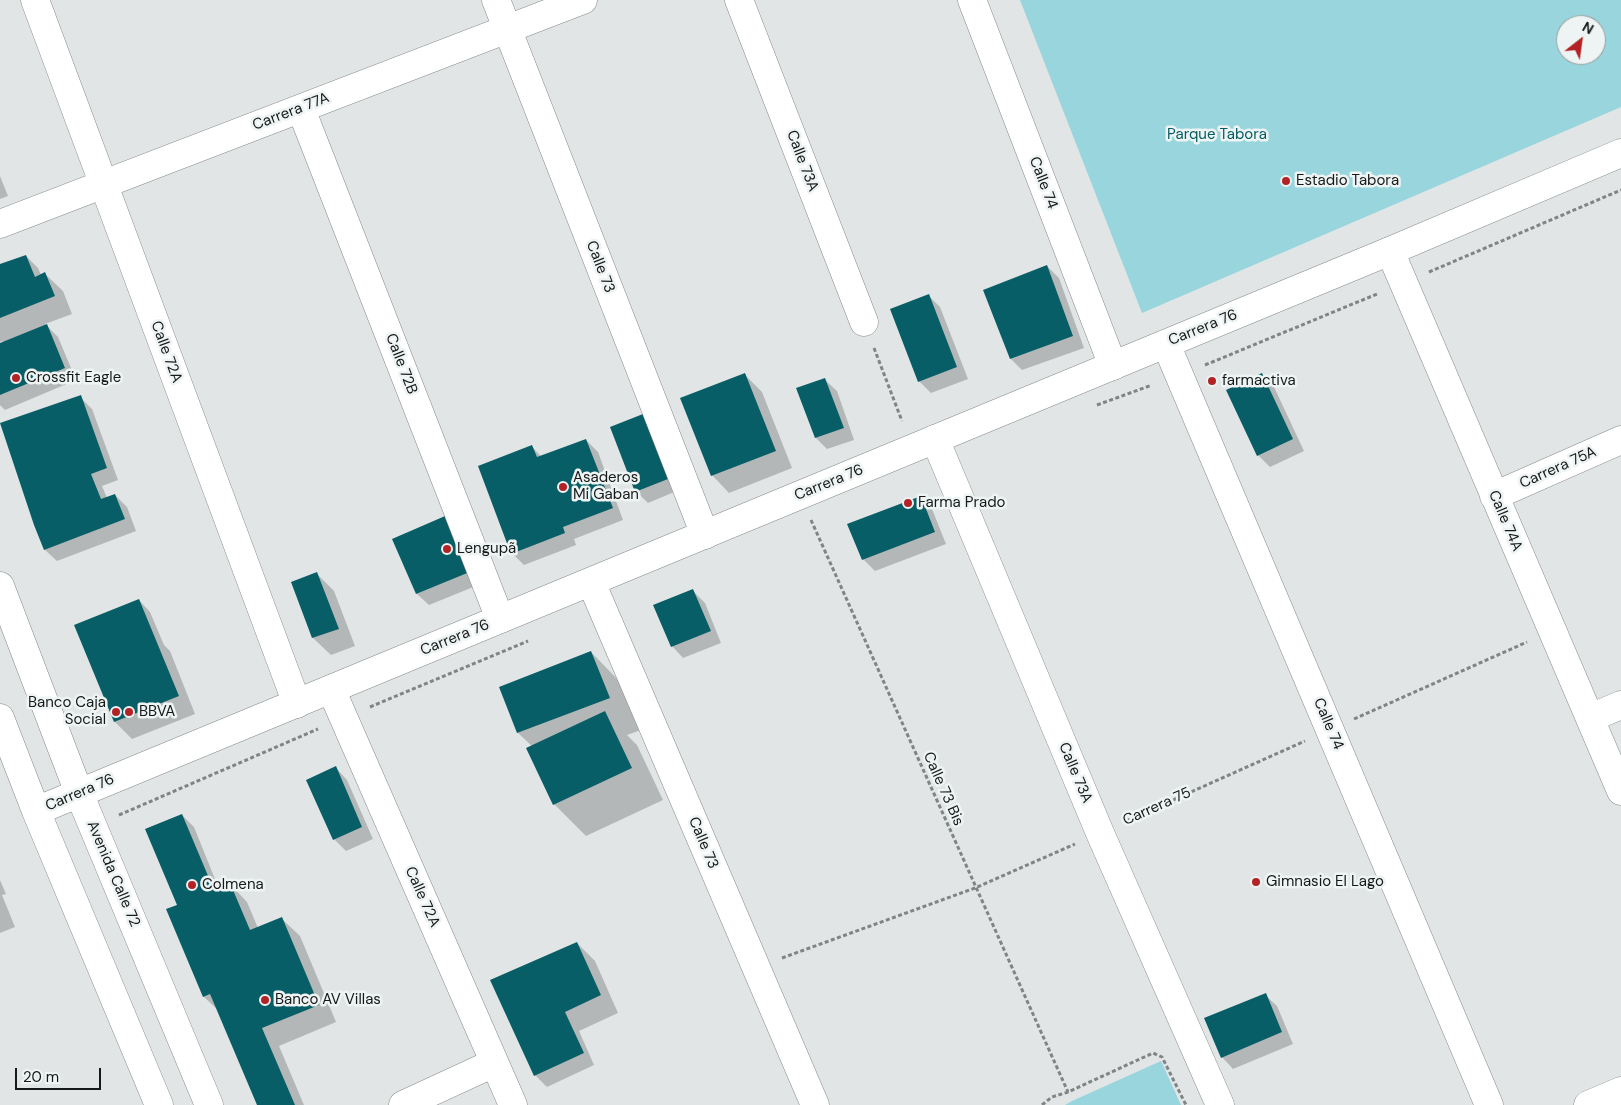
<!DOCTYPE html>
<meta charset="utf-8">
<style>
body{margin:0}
#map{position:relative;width:1621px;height:1105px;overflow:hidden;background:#e1e5e6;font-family:"DM Sans",sans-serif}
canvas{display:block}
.north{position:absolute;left:1556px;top:15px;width:50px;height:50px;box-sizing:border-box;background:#eef3f3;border:1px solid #989c9c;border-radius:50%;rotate:30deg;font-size:14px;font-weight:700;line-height:20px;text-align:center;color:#171919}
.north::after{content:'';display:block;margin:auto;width:18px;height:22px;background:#b32225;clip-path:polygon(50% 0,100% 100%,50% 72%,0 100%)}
.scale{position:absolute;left:15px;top:1068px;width:86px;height:22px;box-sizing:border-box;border:2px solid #171919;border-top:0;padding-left:6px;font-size:15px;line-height:18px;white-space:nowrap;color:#171919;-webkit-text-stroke:4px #eef3f3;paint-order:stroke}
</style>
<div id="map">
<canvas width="1621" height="1105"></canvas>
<div class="north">N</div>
<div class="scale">20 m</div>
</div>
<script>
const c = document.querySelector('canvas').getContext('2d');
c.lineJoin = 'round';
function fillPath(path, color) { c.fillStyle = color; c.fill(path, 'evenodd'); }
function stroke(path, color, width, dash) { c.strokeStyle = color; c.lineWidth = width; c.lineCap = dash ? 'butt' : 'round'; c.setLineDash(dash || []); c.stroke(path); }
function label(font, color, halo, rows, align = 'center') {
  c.font = font + ' "DM Sans",sans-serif'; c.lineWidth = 5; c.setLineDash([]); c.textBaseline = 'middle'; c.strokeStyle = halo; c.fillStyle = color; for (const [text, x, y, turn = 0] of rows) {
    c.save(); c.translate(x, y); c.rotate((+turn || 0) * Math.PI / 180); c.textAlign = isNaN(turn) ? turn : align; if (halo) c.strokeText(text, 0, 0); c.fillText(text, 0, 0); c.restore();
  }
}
fillPath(new Path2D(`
 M1020 0H1621V107L1142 313ZM1566 25H1596V55H1566Z
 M1161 1061 1181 1105H1065L1072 1101Z`), '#98d5dd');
fillPath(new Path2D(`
 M0 176 8 196 0 199Z
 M26 256 38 268 41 275 45 274 63 291 72 314 45 324 58 337 76 380 5 410 0 405V344L4 343 3 341 0 342V266Z
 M1047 266 1059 278 1084 348 1022 370 1011 359Z
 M928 295 940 307 968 379 931 393 919 381Z
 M745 375 762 392 792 468 729 493 712 475Z
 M1262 375 1274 387 1304 451 1270 467 1258 455Z
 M825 380 837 391 854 440 827 449 816 438Z
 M80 397 92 409 118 480 102 486 107 498 115 495 127 507 136 531 57 561 45 550 35 525Z
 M643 416 654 427 679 490 648 503 636 491Z
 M586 440 598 452 623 520 574 539 576 545 524 565 512 553 532 447 542 457Z
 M921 497 932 509 946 544 875 571 863 559Z
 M393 540 488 581 429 605 417 594Z
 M317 574 334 591 355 646 331 655 313 638 292 583Z
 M693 591 705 603 721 643 683 658 672 646Z
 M139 600 150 612 164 645 170 651 195 714 132 739 115 722 89 659Z
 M591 652 622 684 641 730 627 735 637 745 663 800 586 836 554 804 533 747 518 733 500 687Z
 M336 768 347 780 373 839 346 851 334 839Z
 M182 815 194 827 219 889 230 884 247 902 258 928 282 919 300 936 336 1022 279 1046 304 1105H259L219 1011 204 997 168 910 178 906Z
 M0 880 6 894 2 895 15 927 0 933Z
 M577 943 595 961 618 1013 579 1031 594 1065 547 1087 535 1075Z
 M1265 995 1277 1006 1293 1044 1233 1069 1222 1057Z`), '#0003');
fillPath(new Path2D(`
 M26 255 35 277 45 272 55 296 0 318V264Z
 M1047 265 1073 336 1010 359 983 290Z
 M929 294 957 367 918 382 890 309Z
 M47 324 65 368 0 395V343Z
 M745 373 776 451 711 476 680 398Z
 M1262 373 1293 439 1257 456 1226 390Z
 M825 378 844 428 815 438 796 388Z
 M81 395 107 468 91 474 101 499 115 494 125 519 44 550 34 525 0 423Z
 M643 414 668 479 635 492 610 427Z
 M586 439 613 508 563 527 565 533 511 554 478 466 532 445 537 457Z
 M921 496 935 532 862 560 847 524Z
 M452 513 477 569 416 594 392 539Z
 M317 572 339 629 312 638 291 582Z
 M693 589 711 631 671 647 653 605Z
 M139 599 179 696 114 722 74 625Z
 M591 651 610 698 517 733 499 687Z
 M605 711 632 768 553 805 526 748Z
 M336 766 362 827 333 840 306 780Z
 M182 814 214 890 230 883 250 930 282 917 319 1005 262 1028 295 1105H257L210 994 203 997 166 909 177 905 145 829Z
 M577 942 601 995 565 1012 584 1053 534 1076 490 980Z
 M1266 993 1282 1032 1221 1058 1204 1018Z`), '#075e66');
const minor = new Path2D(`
 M35 0 297 704
 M496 0 705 535
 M739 0 864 322
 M972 0 1113 366
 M301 109 500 619
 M0 224 583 0
 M1390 251 1621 791
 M1166 344 1489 1105
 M935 439 1100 833 1220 1105
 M1494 496 1621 440
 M591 582 815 1105
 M331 689 513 1105
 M1590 718 1621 705
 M403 1105 494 1063
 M1588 1105 1621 1091`);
const major = new Path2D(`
 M0 586 79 793 209 1105
 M0 718 36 811 159 1105
 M36 811 1390 251 1621 153`);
stroke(minor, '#868b8b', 29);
stroke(major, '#868b8b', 29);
stroke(new Path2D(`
 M1429 272 1621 190
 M874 348 902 421
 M1205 365 1377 294
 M1097 405 1152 385
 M811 520 1068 1092
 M370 707 528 641
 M1354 719 1527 642
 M119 815 318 729
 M1126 821 1305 741
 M782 958 975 888 1075 844
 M1042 1105 1052 1097 1068 1092 1153 1053 1162 1057 1186 1105`), '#818485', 3, [4, 2.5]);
stroke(minor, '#fff', 28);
stroke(major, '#fff', 28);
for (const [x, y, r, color] of [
 [1286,181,5,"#b32225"],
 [16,378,5,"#b32225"],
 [1212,381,5,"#b32225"],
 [563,487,5,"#b32225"],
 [908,503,5,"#b32225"],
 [447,549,5,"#b32225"],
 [116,712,5,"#b32225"],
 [129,712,5,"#b32225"],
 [1256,882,5,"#b32225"],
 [192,885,5,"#b32225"],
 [265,1000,5,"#b32225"]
]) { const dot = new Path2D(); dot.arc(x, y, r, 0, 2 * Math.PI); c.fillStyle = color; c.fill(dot); stroke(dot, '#eef3f3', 2); }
label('15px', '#171919', '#eef3f3', [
 ["Carrera 77A",291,112,-21],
 ["Calle 73A",802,161,69],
 ["Calle 74",1043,183,69],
 ["Calle 73",600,267,69],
 ["Carrera 76",1203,328,-22],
 ["Calle 72A",166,352,70],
 ["Calle 72B",401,364,69],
 ["Carrera 75A",1558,468,-24],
 ["Carrera 76",829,483,-22],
 ["Calle 74A",1505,521,67],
 ["Carrera 76",455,638,-22],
 ["Calle 74",1328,724,67],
 ["Calle 73A",1075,773,67],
 ["Calle 73 Bis",943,789,66],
 ["Carrera 76",80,793,-23],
 ["Carrera 75",1157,807,-24],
 ["Calle 73",703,843,67],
 ["Avenida Calle 72",113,874,67],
 ["Calle 72A",422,897,66]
]);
label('15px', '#045c64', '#eef3f3', [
 ["Parque Tabora",1217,135]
]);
label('15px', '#171919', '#eef3f3', [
 ["Estadio Tabora",1296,181],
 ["Crossfit Eagle",26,378],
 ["farmactiva",1222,381],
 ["Asaderos",573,478],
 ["Mi Gaban",573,495],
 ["Farma Prado",918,503],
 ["Lengupã",457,549],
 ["Banco Caja",106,703,"right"],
 ["Social",106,720,"right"],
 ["BBVA",139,712],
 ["Gimnasio El Lago",1266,882],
 ["Colmena",202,885],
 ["Banco AV Villas",275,1000]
], 'left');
</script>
